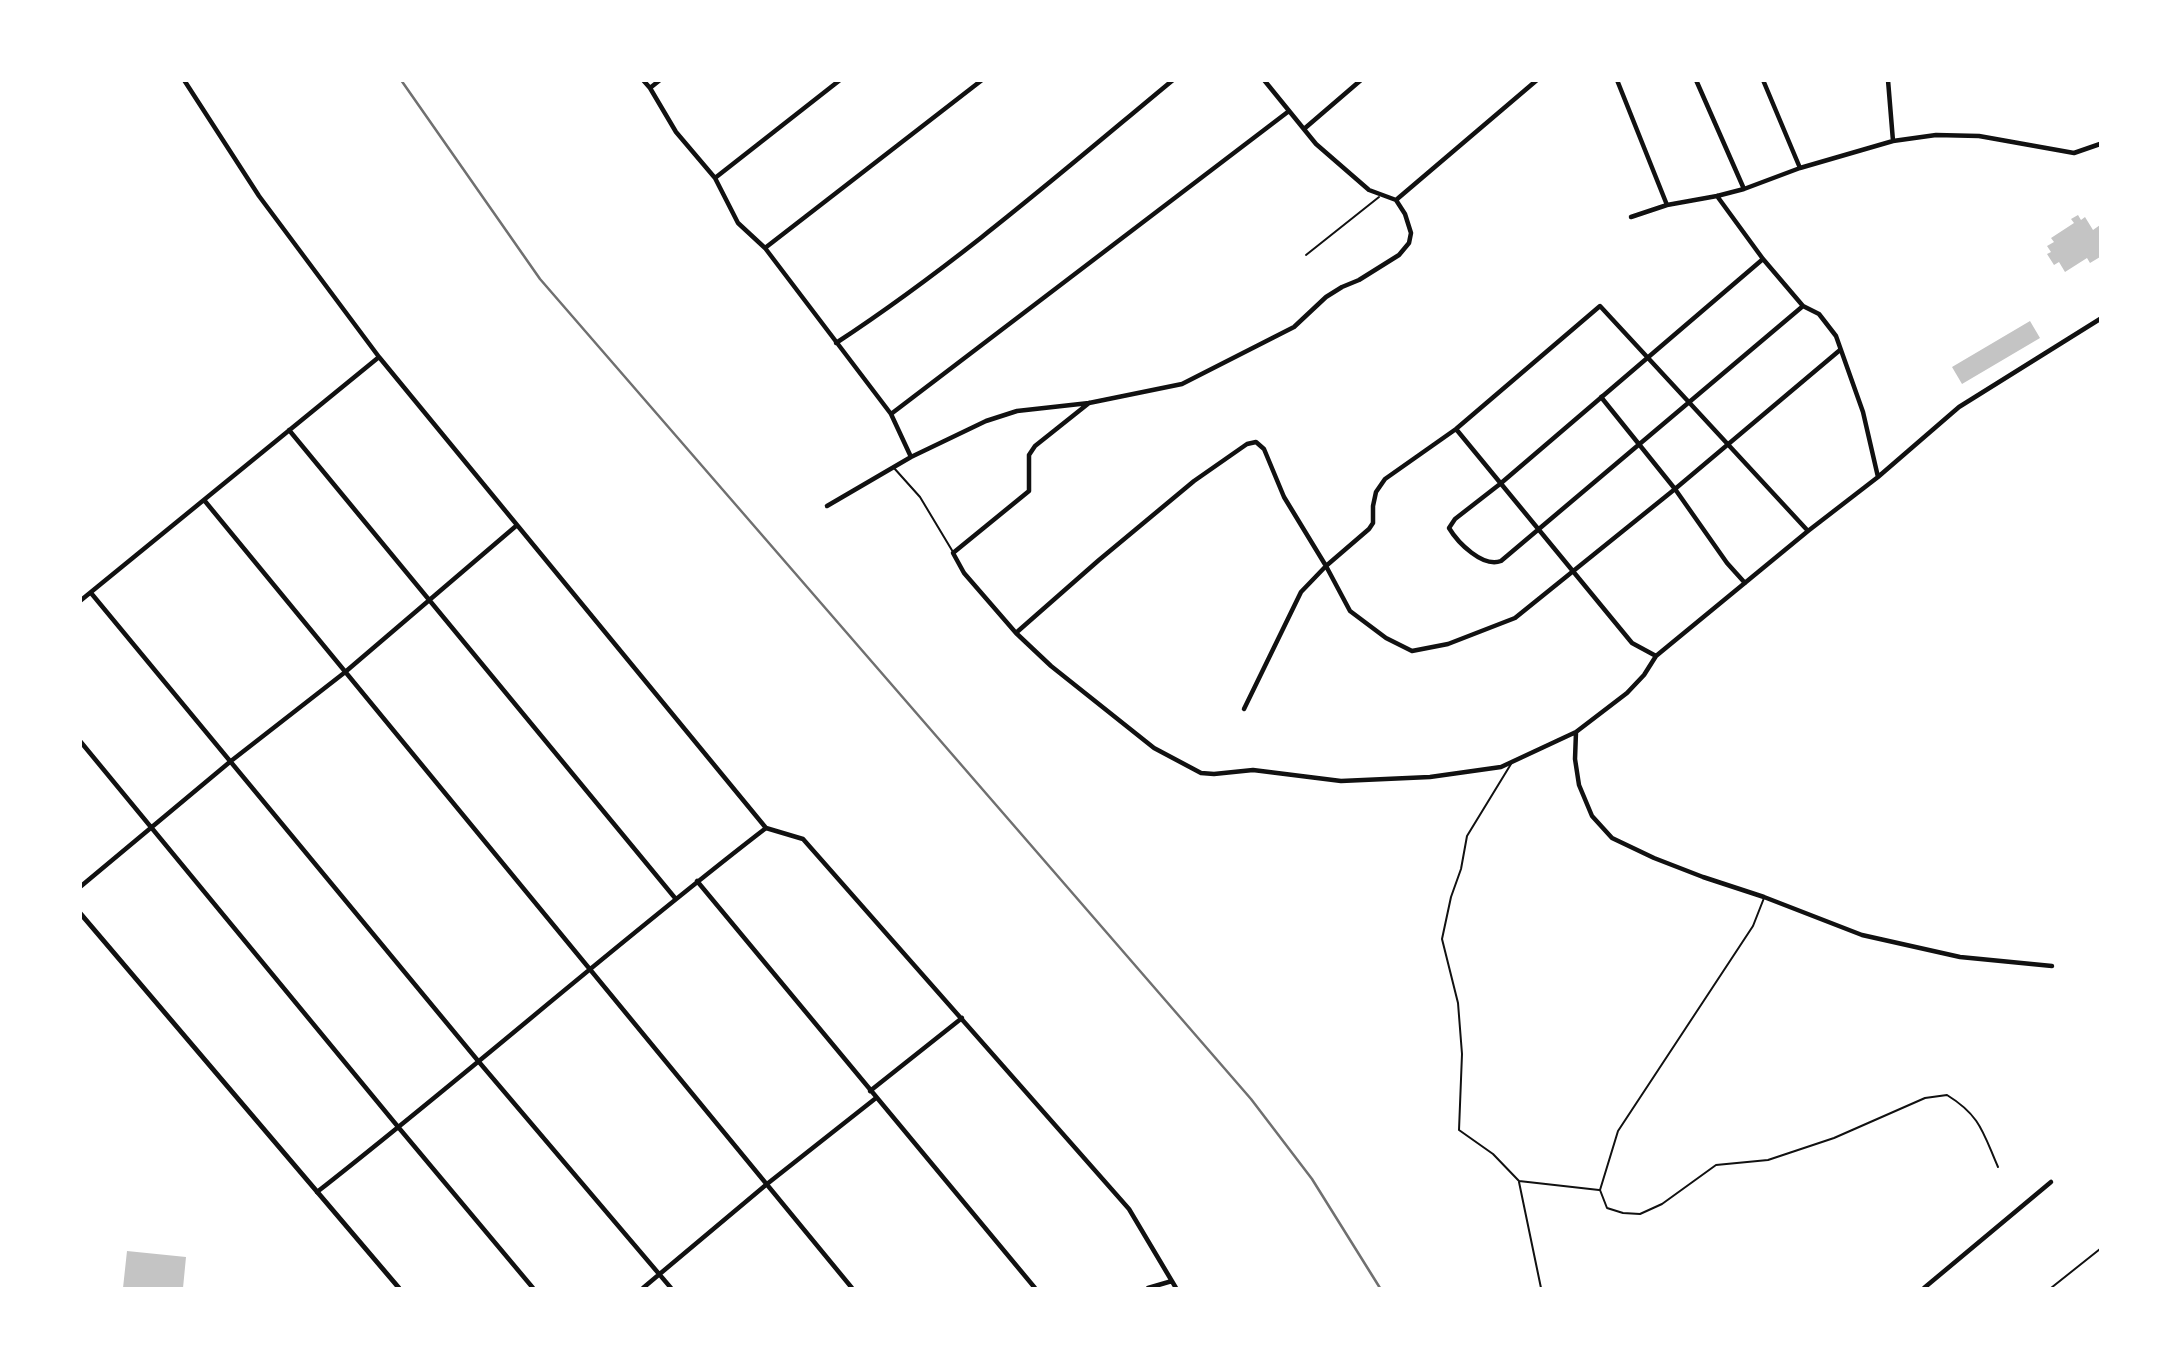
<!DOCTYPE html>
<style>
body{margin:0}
#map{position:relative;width:2181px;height:1369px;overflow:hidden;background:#fff;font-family:"Nunito Sans",sans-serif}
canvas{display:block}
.frame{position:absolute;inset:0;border:82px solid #fff;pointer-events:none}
</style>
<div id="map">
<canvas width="2181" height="1369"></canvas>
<div class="frame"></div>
</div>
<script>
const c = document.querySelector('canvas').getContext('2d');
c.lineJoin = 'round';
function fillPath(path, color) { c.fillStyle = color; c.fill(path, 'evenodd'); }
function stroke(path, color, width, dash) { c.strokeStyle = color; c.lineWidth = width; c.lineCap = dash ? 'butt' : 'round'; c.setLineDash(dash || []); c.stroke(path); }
fillPath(new Path2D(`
 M2078 215 2081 220 2085 217 2093 230 2100 225V257L2090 263 2087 258 2065 272 2059 262 2054 265 2047 254 2051 252 2047 246 2054 242 2051 238 2074 223 2071 219Z
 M2030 321 2040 338 1962 384 1952 367Z
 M127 1251 186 1257 183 1288H123Z`), '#c4c4c4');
stroke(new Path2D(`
 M1306 255 1379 197
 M894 468 920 497 953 552
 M1511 764 1467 836 1461 869 1451 897 1442 939 1458 1003 1462 1054 1459 1130 1493 1154 1519 1181 1599 1190
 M1764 898 1753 926 1618 1131 1600 1190 1607 1208 1623 1213 1640 1214 1662 1204 1716 1165 1768 1160 1834 1138 1925 1098 1947 1095C1981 1116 1983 1133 1998 1167
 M1519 1182 1541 1288
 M2051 1288 2100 1249`), '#111', 2);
stroke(new Path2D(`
 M184 80 259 196 379 357 766 828 803 839 1129 1209 1176 1288
 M643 80 650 88 676 132 715 178 738 223 765 248 891 414 911 457
 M1617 80 1667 205
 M1696 80 1744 189
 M1763 80 1800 168
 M1888 80 1893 141
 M650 88 660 80
 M1304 129 1361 80
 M715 178 840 80
 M1717 196 1763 259 1803 306 1819 314 1836 336 1863 412 1878 477
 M1396 200 1537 80
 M1631 217 1667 205 1717 196 1744 189 1800 168 1893 141 1936 135 1979 136 2074 153 2100 144
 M765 248 982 80
 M1763 259 1500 484 1455 519 1449 528C1458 543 1483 568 1501 561L1803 306
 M836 343C955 265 1063 171 1173 80
 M1601 397 1675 489 1727 563 1745 583
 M1089 403 1035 446 1029 455V491L953 553 964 573 1016 633 1051 666 1154 748 1201 773 1214 774 1253 770 1341 781 1430 777 1501 767 1576 732 1627 693 1644 675 1656 656 1808 531 1878 477 1959 407 2100 319
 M891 414 1289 111
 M1456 429 1632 643 1656 656
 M289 430 675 898
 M204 500C418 764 638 1024 852 1288
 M827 506 911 457 986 421 1017 411 1089 403 1182 384 1294 327 1326 297 1342 287 1359 280 1399 255 1409 243 1411 233 1405 214 1396 200 1369 190 1316 144 1264 80
 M91 593 479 1062 671 1288
 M80 601 379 357
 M1017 632 1099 560 1194 481 1247 444 1256 442 1264 449 1284 497 1326 566 1350 611 1386 638 1412 651 1448 644 1515 618 1675 489 1840 350
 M1244 709 1301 592 1326 566 1369 529 1373 523V506L1376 492 1385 479 1456 429 1600 306 1808 531
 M1576 732 1575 759 1579 785 1592 816 1612 838 1654 858 1703 877 1764 897 1862 935 1960 957 2052 966
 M80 741 399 1128 533 1288
 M697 881 1035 1288
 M80 887 231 761 344 673 516 526
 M870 1091 962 1018
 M317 1192C469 1073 614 945 766 828
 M643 1288 767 1184 876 1098
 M1148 1288 1172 1281
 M1924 1288 2051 1182`), '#111', 4.5);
stroke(new Path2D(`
 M80 913 399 1288`), '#111', 5);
stroke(new Path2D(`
 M401 80 540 279 1251 1099 1312 1179 1380 1288`), '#707070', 2.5);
</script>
